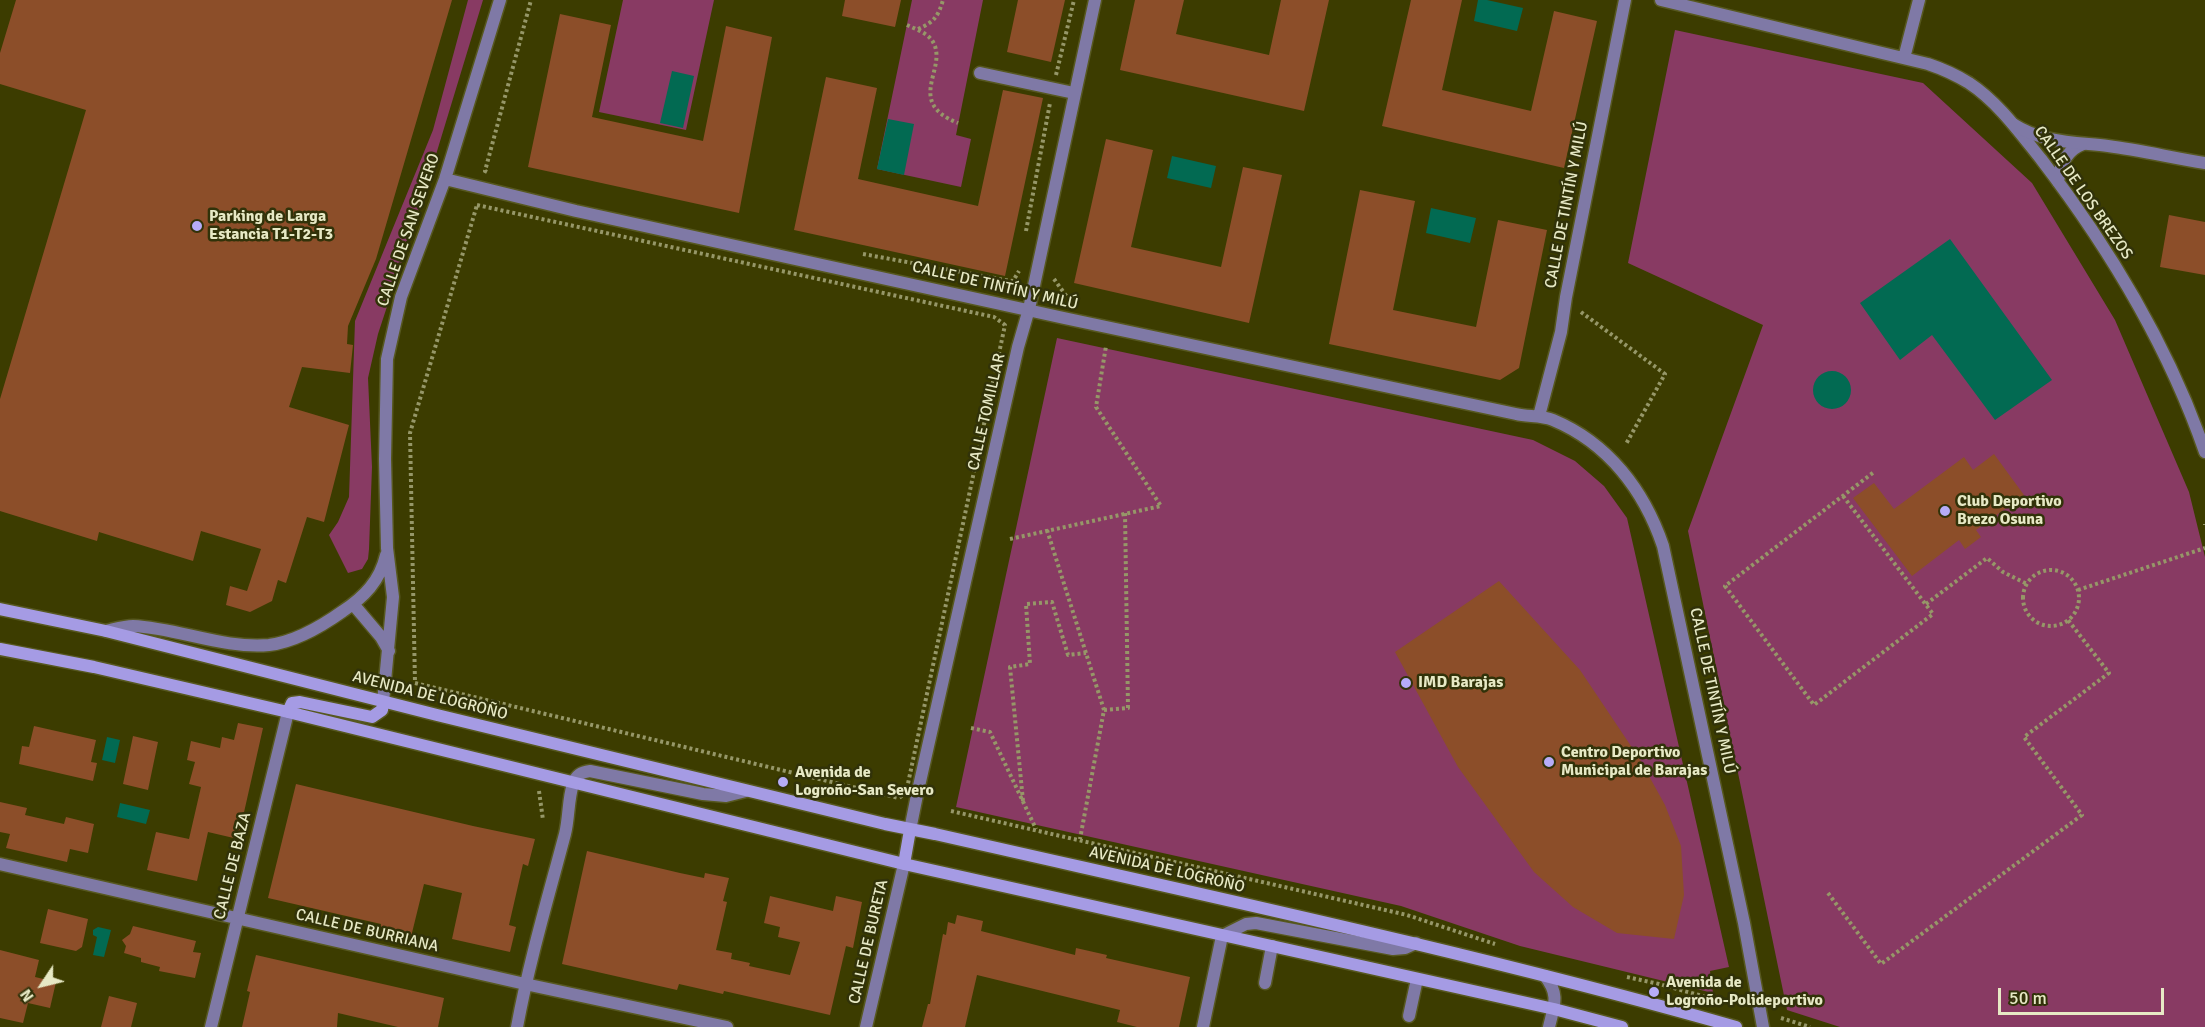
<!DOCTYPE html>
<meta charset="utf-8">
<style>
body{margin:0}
#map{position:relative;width:2205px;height:1027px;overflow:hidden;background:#3c3c00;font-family:Signika,sans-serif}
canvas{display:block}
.north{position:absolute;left:12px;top:955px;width:60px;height:60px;-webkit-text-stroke:4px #313209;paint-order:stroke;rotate:235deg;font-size:16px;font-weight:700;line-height:24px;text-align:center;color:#e7e9c5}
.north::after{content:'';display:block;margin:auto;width:21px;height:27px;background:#e7e9c5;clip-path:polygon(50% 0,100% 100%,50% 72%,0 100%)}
.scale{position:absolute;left:1998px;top:988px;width:166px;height:27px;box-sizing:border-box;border:3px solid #e7e9c5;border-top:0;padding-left:8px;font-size:18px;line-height:21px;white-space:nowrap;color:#e7e9c5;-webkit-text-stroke:4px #313209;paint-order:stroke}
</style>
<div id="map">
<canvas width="2205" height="1027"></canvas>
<div class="north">N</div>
<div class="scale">50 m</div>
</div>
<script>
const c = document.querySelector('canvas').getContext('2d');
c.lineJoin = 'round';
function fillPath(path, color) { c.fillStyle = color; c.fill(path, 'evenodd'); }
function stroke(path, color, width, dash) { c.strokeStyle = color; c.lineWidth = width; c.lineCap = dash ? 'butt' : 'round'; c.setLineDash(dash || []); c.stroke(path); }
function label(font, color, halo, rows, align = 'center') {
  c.font = font + ' Signika,sans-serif'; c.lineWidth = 5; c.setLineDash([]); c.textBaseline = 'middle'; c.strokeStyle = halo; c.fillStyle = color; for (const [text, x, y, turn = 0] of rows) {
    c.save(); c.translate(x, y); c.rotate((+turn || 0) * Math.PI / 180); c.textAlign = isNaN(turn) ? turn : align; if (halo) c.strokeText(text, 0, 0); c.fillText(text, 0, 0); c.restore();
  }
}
fillPath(new Path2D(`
 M468 0H483L424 194 378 334 368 378 372 467 369 549 368 559 362 569 348 573 329 535 338 522 349 497 355 321 433 130Z
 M623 0H714L686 130 599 112Z
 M912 0H983L956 135 971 139 961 187 877 169Z
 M1675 30 1923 83 2032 183 2115 320 2189 492 2205 557V1027H1840L1787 1010 1688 531 1763 325 1628 263Z
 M1057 338 1533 440 1575 461 1604 486 1627 518 1729 967 1710 971 1713 993 1520 946 1401 906 956 807Z`), '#883a63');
fillPath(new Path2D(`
 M1478 0H1487L1523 8 1517 31 1474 21Z
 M672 71 694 76 683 128 660 123Z
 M888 119 914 124 904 175 877 169Z
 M1172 156 1216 166 1211 188 1167 178Z
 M1431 208 1476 218 1470 243 1426 233Z
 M1950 239 2052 380 1995 420 1932 335 1900 360 1860 303Z
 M1813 390a19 19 0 1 1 38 0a19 19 0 1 1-38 0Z
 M107 737 120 740 115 763 102 760Z
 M120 803 150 810 146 824 117 817Z
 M98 927 111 930 104 957 93 955 97 937 93 935V930Z`), '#026a52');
fillPath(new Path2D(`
 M16 0H452L376 259 348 326 347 344 353 345 350 373 302 367 289 407 349 425 324 522 307 517 286 583 278 580 272 601 250 612 226 605 230 586 247 591 261 549 201 531 193 561 99 532 97 541 0 511V399L86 110 0 84V53Z
 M845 0H901L895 27 842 16Z
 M1018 0H1065L1051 62 1007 52Z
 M1135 0H1184L1176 34 1269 55 1281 0H1329L1304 111 1120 70Z
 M1411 0H1462L1442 90 1531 111 1554 11 1597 21 1564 168 1382 126Z
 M560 14 611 25 592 117 703 141 726 26 772 37 739 213 528 167Z
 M826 77 877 88 858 179 978 206 1003 90 1043 98 1005 276 794 230Z
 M1106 139 1153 150 1131 247 1221 267 1243 167 1282 175 1249 323 1074 283Z
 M1360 190 1415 201 1393 310 1476 327 1498 220 1547 230 1519 368 1500 380 1329 344Z
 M2169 215 2205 222V275L2160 267Z
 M1994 454 2024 495 1976 530 1981 537 1965 549 1959 540 1912 576 1853 498 1874 483 1894 509 1964 457 1973 470Z
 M1499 581 1580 670 1639 758 1665 805 1681 846 1684 895 1674 939 1617 933 1573 907 1534 872 1458 767 1395 652Z
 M238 723 263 728 238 839 208 832 197 881 147 870 156 832 189 839 201 787 189 784 195 762 187 760 191 741 220 748 222 737 234 740Z
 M34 726 96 740 91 762 97 763 93 781 19 764 22 746 29 747Z
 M133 736 158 742 148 790 123 784Z
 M296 784 473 826 535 839 528 866 523 864 509 925 516 927 510 952 452 939 462 893 424 884 410 941 379 933 381 924 268 898Z
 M0 802 27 808 25 815 64 824 66 817 94 824 88 853 70 849 67 862 6 848 10 834 0 832Z
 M587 851 680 873 704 878 705 873 729 878 723 901 727 902 716 950 732 953 731 959 750 963 749 966 790 975 800 942 778 937 780 927 764 923 770 896 833 911 836 896 862 902 853 948 846 946 830 1015 724 991 723 994 679 984 677 990 562 964Z
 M48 909 88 919 82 947 76 951 40 943Z
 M957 915 983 921 981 931 1075 955 1076 948 1107 955 1106 958 1190 977 1179 1027H1137L1117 1022 1120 1010 977 975 965 1027H922L928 1004H930L943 934 946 935 948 922 955 924Z
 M133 926 196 941 193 952 201 953 195 978 159 971 160 967 141 962V958L124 953 126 946 122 940 130 934Z
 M0 950 39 960 35 977 56 982 50 1008 28 1003 23 1023 0 1018Z
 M256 955 444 998 438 1027H398L338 1013 337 1027H242L250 992 247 991Z
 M109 996 137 1003 131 1027H101Z`), '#8c4e29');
const service = new Path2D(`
 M980 73 1074 93
 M1265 983 1272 946
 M1409 1016 1417 979`);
const minor = new Path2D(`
 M1661 0 1928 64C1943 69 1956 75 1969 83 1998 102 2020 133 2041 159 2110 249 2168 345 2205 452
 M1904 58 1919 0
 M445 179 576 211 1064 318 1516 414C1528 417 1541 415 1553 420 1608 443 1644 490 1663 546L1744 923 1763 1027
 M2058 182C2060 165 2066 150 2083 144
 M1539 416 1561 332 1566 297 1625 0
 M353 604 381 637 389 651
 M106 631C115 629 124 626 133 626 178 628 223 649 269 645 294 642 322 626 343 611 364 597 380 581 386 555
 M383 702 393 597 387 548 385 459 387 359 401 297 445 179 500 0
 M910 830 917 795 1018 347 1029 309 1095 0
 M0 864 525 984 727 1027
 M1545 976C1560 995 1554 1005 1549 1027
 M211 1027 288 712
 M517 1027C529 962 548 898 565 834 569 818 568 799 573 784 576 775 581 772 590 771L703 794 726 796 746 791
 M866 1027 904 864
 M1203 1027 1222 936 1246 924 1256 923 1393 949 1405 948 1416 943`);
const tertiary = new Path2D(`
 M2013 124C2042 143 2075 142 2108 146 2140 150 2173 158 2205 163`);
const secondary = new Path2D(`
 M0 609 106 631 437 715 885 824 935 834C1203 895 1472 952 1736 1027
 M0 649 94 667 288 712 904 864 1554 1009 1622 1027
 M288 712 292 703 300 702 372 717 382 710 383 702
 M904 864 910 830`);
stroke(service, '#575820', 15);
stroke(minor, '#575820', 15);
stroke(tertiary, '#575820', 15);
stroke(secondary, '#575820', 15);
stroke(new Path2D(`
 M907 25C915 29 925 32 931 39 952 66 902 101 958 123
 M918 29C934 22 938 17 943 0
 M1056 75 1074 0
 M487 172 485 171 531 0
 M477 205 994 317 1005 325 906 793 899 798 415 683 410 433Z
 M1026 231 1050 103
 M863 254 1005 280 1013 281 1019 271
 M1054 279 1067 297
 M1581 312 1665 374 1626 444
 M1843 496 1933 614 1814 705 1725 586 1874 472
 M2205 524V525
 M1047 530 1104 710 1080 839
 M1010 539 1161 506 1096 407 1106 346
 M2023 598a28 28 0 1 1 56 0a28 28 0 1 1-56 0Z
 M2078 590 2205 548
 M1926 604 1987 558 2003 572 2027 584
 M1104 710 1128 708 1125 513
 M971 728 990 732 1036 829
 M539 791 543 820
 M1023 801 1010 667 1030 664 1026 604 1052 602 1068 655 1086 653
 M951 811 1407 915 1495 944
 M1828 893 1881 964 2082 815 2024 737 2109 673 2068 620
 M1627 977 1659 984 1724 1002
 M1781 1018 1810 1027`), '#969768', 4, [3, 3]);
stroke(service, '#7f79a6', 12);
stroke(minor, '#7f79a6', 12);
stroke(tertiary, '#7f79a6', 12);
stroke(secondary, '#a59be4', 12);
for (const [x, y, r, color] of [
 [197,226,6,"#b6acf8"],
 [1945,511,6,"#b6acf8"],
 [1406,683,6,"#b6acf8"],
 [1549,762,6,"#b6acf8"],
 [783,782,6,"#b6acf8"],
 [1654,992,6,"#b6acf8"]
]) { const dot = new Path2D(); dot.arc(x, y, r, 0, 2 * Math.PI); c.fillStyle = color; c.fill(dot); stroke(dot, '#313209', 2); }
label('16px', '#e7e9c5', '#313209', [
 ["CALLE DE LOS BREZOS",2083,193,55],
 ["CALLE DE TINTÍN Y MILÚ",1567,205,-79],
 ["CALLE DE SAN SEVERO",409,230,-71],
 ["CALLE DE TINTÍN Y MILÚ",995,286,13],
 ["CALLE TOMILLAR",987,412,-77],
 ["CALLE DE TINTÍN Y MILÚ",1712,691,78],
 ["AVENIDA DE LOGROÑO",430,696,14],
 ["CALLE DE BAZA",233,866,-76],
 ["AVENIDA DE LOGROÑO",1167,870,13],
 ["CALLE DE BURRIANA",367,931,13],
 ["CALLE DE BURETA",869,942,-77]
]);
label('bold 16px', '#e7e9c5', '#313209', [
 ["Parking de Larga",209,217],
 ["Estancia T1-T2-T3",209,235],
 ["Club Deportivo",1957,502],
 ["Brezo Osuna",1957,520],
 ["IMD Barajas",1418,683],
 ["Centro Deportivo",1561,753],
 ["Municipal de Barajas",1561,771],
 ["Avenida de",795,773],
 ["Logroño-San Severo",795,791],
 ["Avenida de",1666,983],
 ["Logroño-Polideportivo",1666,1001]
], 'left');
</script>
